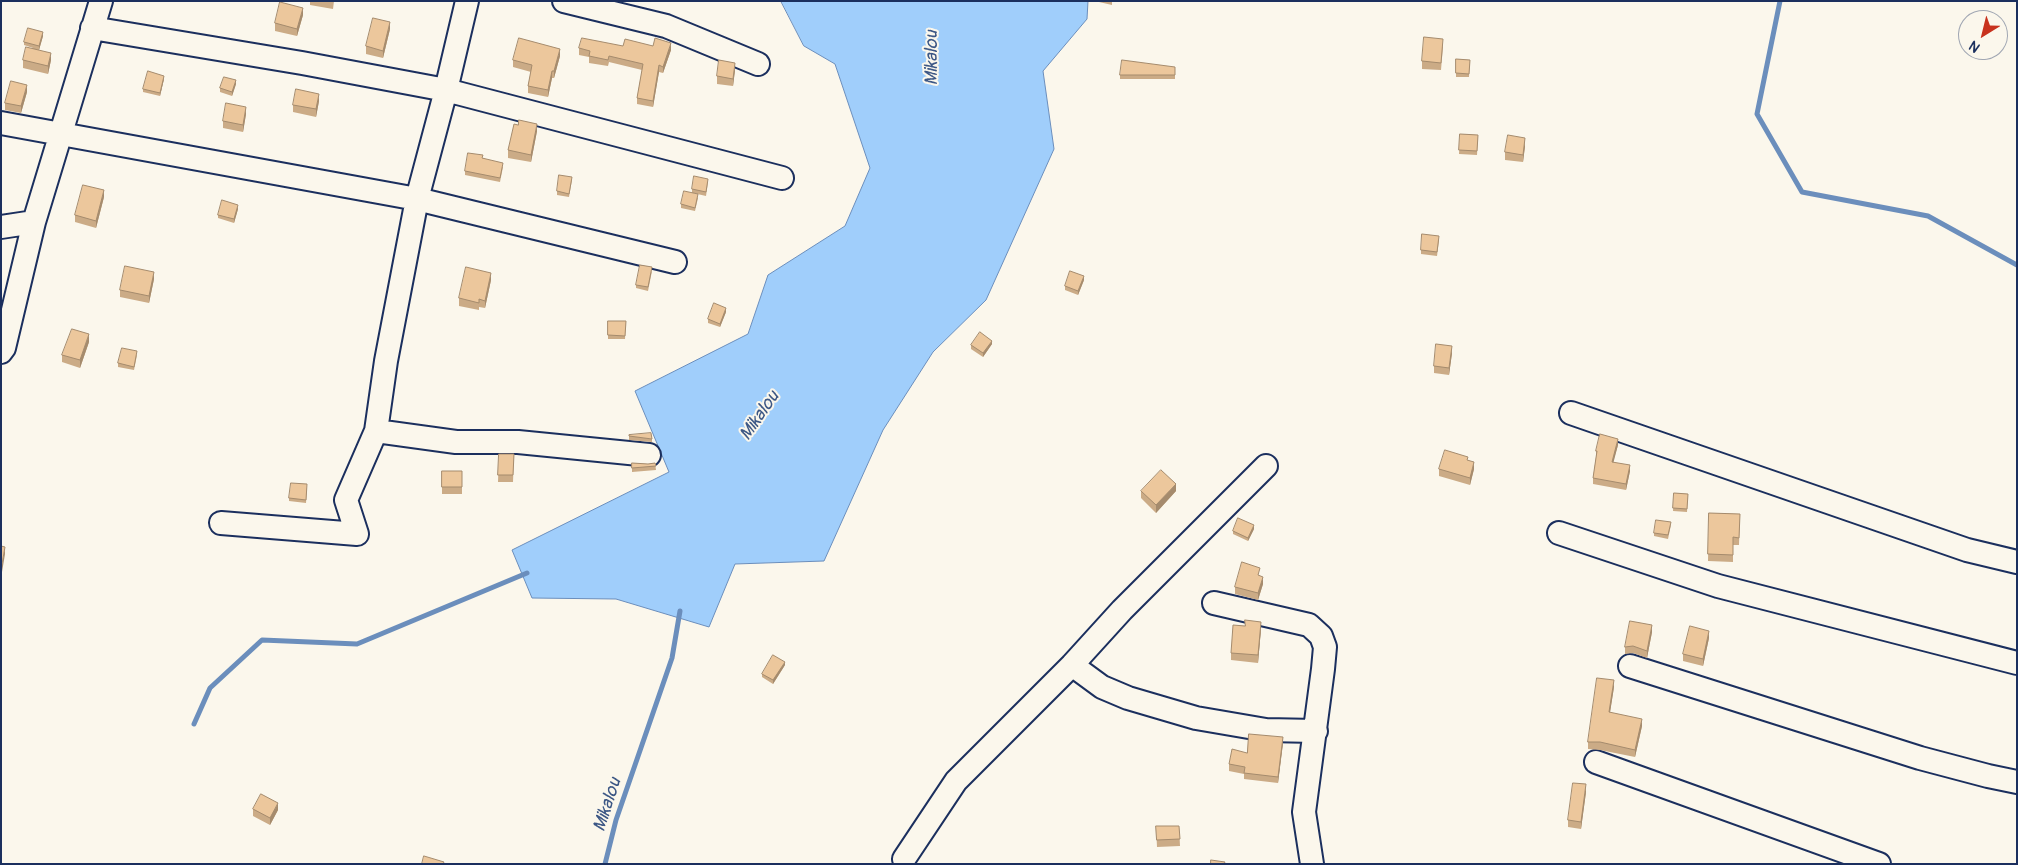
<!DOCTYPE html>
<style>
body{margin:0}
#map{position:relative;width:2018px;height:865px;overflow:hidden;background:#fbf7ec;font-family:Pangolin,sans-serif}
canvas{display:block}
.frame{position:absolute;inset:0;border:2px solid #1b2f5e;pointer-events:none}
.north{position:absolute;left:1958px;top:10px;width:50px;height:50px;box-sizing:border-box;background:#fbf7ec;border:1px solid #a1a7b3;border-radius:50%;rotate:216deg;font-size:14px;font-weight:700;line-height:20px;text-align:center;color:#1b2f5e}
.north::after{content:'';display:block;margin:auto;width:18px;height:22px;background:#c8321e;clip-path:polygon(50% 0,100% 100%,50% 72%,0 100%)}
</style>
<div id="map">
<canvas width="2018" height="865"></canvas>
<div class="frame"></div>
<div class="north">N</div>
</div>
<script>
const c = document.querySelector('canvas').getContext('2d');
c.lineJoin = 'round';
function fillPath(path, color) { c.fillStyle = color; c.fill(path, 'evenodd'); }
function stroke(path, color, width, dash) { c.strokeStyle = color; c.lineWidth = width; c.lineCap = dash ? 'butt' : 'round'; c.setLineDash(dash || []); c.stroke(path); }
function label(font, color, halo, rows, align = 'center') {
  c.font = font + ' Pangolin,sans-serif'; c.lineWidth = 4; c.setLineDash([]); c.textBaseline = 'middle'; c.strokeStyle = halo; c.fillStyle = color; for (const [text, x, y, turn = 0] of rows) {
    c.save(); c.translate(x, y); c.rotate((+turn || 0) * Math.PI / 180); c.textAlign = isNaN(turn) ? turn : align; if (halo) c.strokeText(text, 0, 0); c.fillText(text, 0, 0); c.restore();
  }
}
const water = new Path2D(`
 M781 1H1088L1087 19 1043 71 1054 149 986 300 933 352 883 430 824 561 735 564 709 627 616 599 532 598 512 550 669 472 635 391 748 334 768 275 845 226 870 168 835 64 804 46Z`);
fillPath(water, '#a0cefb');
stroke(water, '#6b8ebc', 1);
stroke(new Path2D(`
 M1780 1 1757 114 1802 192 1928 216 2017 265
 M194 724 210 688 262 640 357 644 527 573
 M605 864 616 820 672 658 680 611`), '#6b8ebc', 5);
const minor = new Path2D(`
 M564 1 666 26 758 64
 M92 28 302 63 446 90 782 178
 M1 123 417 199 675 262
 M1 227 34 222
 M1 352 4 348 34 222 101 1
 M1571 413 1967 550 2017 562
 M376 431 456 442H518L649 455
 M221 523 357 534 346 500 376 431 386 361 417 199 446 90 467 1
 M1559 533 1718 586 2017 663
 M1214 603 1309 625 1321 636 1325 647 1323 669 1304 812 1312 864
 M1072 665 1102 687 1128 698 1196 718 1266 730 1316 731
 M1630 666 1920 758 1988 776 2017 782
 M1596 762 1879 864
 M904 859 956 781 1072 665 1122 610 1266 466`);
stroke(minor, '#1b2f5e', 26);
stroke(minor, '#fbf7ec', 22);
fillPath(new Path2D(`
 M310 1H334L333 9 310 5Z
 M1099 1H1112V5L1099 2Z
 M303 15 297 36 275 31V23Z
 M390 29 383 58 366 54V46Z
 M43 36 39 50 51 60 48 74 23 68V60L33 48 24 45V42Z
 M623 46H653L671 50 663 73 659 72 653 107 637 104V98L642 70 609 62 608 66 589 63V57L579 55V48Z
 M1443 46 1441 70 1422 69V61Z
 M560 56 554 78H552L548 97 528 93V86L531 72 513 67V60Z
 M1456 59 1470 60 1469 77H1456Z
 M1175 67V79H1120V75Z
 M735 70 733 86 717 84V76Z
 M164 79 160 96 143 92V89Z
 M236 84 232 96 220 92V88Z
 M27 92 21 113 5 110V103Z
 M319 101 316 117 293 112V105Z
 M246 114 243 132 223 128V121Z
 M518 125 537 131 531 162 508 158V150Z
 M1460 134 1478 135 1477 155 1459 154Z
 M1525 146 1523 162 1505 160V152Z
 M483 158 503 167 500 182 465 175V171Z
 M572 180 569 197 557 195V191Z
 M708 182 706 196 693 193 698 198 695 211 681 208V204L692 193V189Z
 M104 197 96 228 75 222V215Z
 M238 209 234 223 218 218V215Z
 M1439 240 1437 256 1421 254V250Z
 M652 271 648 291 636 288V285Z
 M154 279 149 303 120 297V290Z
 M491 280 485 308 479 307V310L459 306V298Z
 M1084 280 1078 295 1065 290V286Z
 M726 312 720 327 708 323V319Z
 M608 321H626L625 339H608Z
 M89 342 80 368 62 362V355Z
 M992 344 983 357 971 349V345Z
 M1452 353 1449 375 1434 373V366Z
 M137 355 134 370 118 367V363Z
 M629 435 652 439V442L629 440Z
 M1618 445 1613 462 1630 471 1626 490 1593 484V478L1596 457V451Z
 M499 454H514L513 482H498Z
 M632 463 648 464 655 463 656 470 632 472Z
 M1439 469H1474L1470 485 1439 476Z
 M442 471H462V494H442Z
 M307 488 306 503 289 501V498Z
 M1141 491H1176L1156 513 1141 498Z
 M1674 493 1688 494 1687 512 1673 511Z
 M1709 513 1740 514 1739 545H1733V562L1708 561Z
 M1671 525 1668 539 1654 536V533Z
 M1254 529 1248 541 1233 534V531Z
 M1260 575V576L1263 584 1258 600 1235 594V587Z
 M1261 629 1258 663 1231 660V653Z
 M1652 632 1647 658 1633 653 1625 654V647Z
 M1709 638 1703 666 1683 661V654Z
 M785 665 773 684 762 677V674Z
 M1614 687 1610 712 1642 726 1635 757 1600 750 1588 749V742Z
 M1283 743 1278 783 1244 779V774L1229 771V764L1247 753Z
 M1586 792 1581 829 1568 827V820Z
 M253 809 278 810 270 825 253 816Z
 M1156 826H1179L1180 846 1157 847Z`), '#cbab86');
fillPath(new Path2D(`
 M303 8V15L297 36V29Z
 M390 22V29L383 58V51Z
 M43 32V36L39 50V46Z
 M671 43V50L663 73V67Z
 M560 49V56L554 78V71Z
 M51 53V60L48 74V66Z
 M735 63V70L733 86V79Z
 M659 65V72L653 107V101Z
 M552 71V78L548 97V90Z
 M164 76V79L160 96V93Z
 M236 80V84L232 96V92Z
 M27 85V92L21 113V106Z
 M319 94V101L316 117V109Z
 M246 107V114L243 132V125Z
 M537 124V131L531 162V155Z
 M1525 138V146L1523 162V155Z
 M104 190V197L96 228V221Z
 M238 205V209L234 223V219Z
 M154 272V279L149 303V296Z
 M491 273V280L485 308V301Z
 M1084 276V280L1078 295V291Z
 M726 308V312L720 327V324Z
 M89 334V342L80 368V360Z
 M992 341V344L983 357V353Z
 M1452 346V353L1449 375V368Z
 M1618 439V445L1612 468V462Z
 M1474 462V469L1470 485V478Z
 M1630 465V471L1626 490V484Z
 M1176 484V491L1156 513V505Z
 M1254 525V529L1248 541V538Z
 M5 547V554L2 572V564Z
 M1263 577V584L1258 600V593Z
 M1261 622V629L1258 663V655Z
 M1652 625V632L1647 658V651Z
 M1709 631V638L1703 666V659Z
 M785 662V665L773 684V680Z
 M1614 680V687L1609 719V712Z
 M1642 719V726L1635 757V750Z
 M1283 737V743L1278 783V777Z
 M1586 784V792L1581 829V822Z
 M278 803V810L270 825V818Z`), '#a58b6d');
const building = new Path2D(`
 M280 2 303 8 297 29 275 23Z
 M373 18 390 22 383 51 366 46Z
 M28 28 43 32 39 46 24 42Z
 M1424 37 1443 39 1441 63 1422 61Z
 M519 38 560 49 554 71H552L548 90 528 86 532 65 513 60Z
 M582 38 623 46 625 39 653 46 655 38 671 43 663 67 659 65 653 101 637 98 643 64 609 56 608 60 589 56 590 51 579 48Z
 M26 47 51 53 48 66 23 60Z
 M1456 59 1470 60 1469 74 1456 73Z
 M719 60 735 63 733 79 717 76Z
 M1122 60 1175 67V75H1120Z
 M148 71 164 76 160 93 143 89Z
 M224 77 236 80 232 92 220 88Z
 M11 81 27 85 21 106 5 103Z
 M296 89 319 94 316 109 293 105Z
 M226 103 246 107 243 125 223 121Z
 M519 120 537 124 531 155 508 150 514 124 518 125Z
 M1460 134 1478 135 1477 151 1459 150Z
 M1508 135 1525 138 1523 155 1505 152Z
 M468 153 483 155 482 158 503 163 500 178 465 171Z
 M559 175 572 177 569 194 557 191Z
 M694 176 708 179 706 192 692 189Z
 M83 185 104 190 96 221 75 215Z
 M684 191 698 194 695 208 681 204Z
 M222 200 238 205 234 219 218 215Z
 M1422 234 1439 236 1437 252 1421 250Z
 M640 265 652 267 648 287 636 285Z
 M125 266 154 272 149 296 120 290Z
 M466 267 491 273 485 301 479 299V303L459 298Z
 M1070 271 1084 276 1078 291 1065 286Z
 M714 303 726 308 720 324 708 319Z
 M608 321H626L625 336 608 335Z
 M72 329 89 334 80 360 62 355Z
 M980 332 992 341 983 353 971 345Z
 M1436 344 1452 346 1449 368 1434 366Z
 M122 348 137 351 134 367 118 363Z
 M651 433 652 439 629 436V435Z
 M1600 434 1618 439 1612 462 1630 465 1626 484 1593 478 1597 451H1596Z
 M1445 450 1468 457 1467 460 1474 462 1470 478 1439 469Z
 M499 454H514L513 475H498Z
 M632 463 648 464 655 463 656 466 632 468Z
 M1161 470 1176 484 1156 505 1141 491Z
 M442 471H462V487H442Z
 M291 483 307 484 306 500 289 498Z
 M1674 493 1688 494 1687 509 1673 508Z
 M1709 513 1740 514 1739 538 1733 537V555L1708 554Z
 M1238 518 1254 525 1248 538 1233 531Z
 M1656 520 1671 522 1668 535 1654 533Z
 M1 546 5 547 2 564H1Z
 M1242 562 1260 568 1258 575 1263 577 1258 593 1235 587Z
 M1245 620 1261 622 1258 655 1231 653 1233 625 1245 626Z
 M1630 621 1652 625 1647 651 1633 646 1625 647Z
 M1690 626 1709 631 1703 659 1683 654Z
 M773 655 785 662 773 680 762 674Z
 M1597 678 1614 680 1609 712 1642 719 1635 750 1600 742H1588Z
 M1249 734 1283 737 1278 777 1244 773 1245 767 1229 764 1232 749 1247 753Z
 M1573 783 1586 784 1581 822 1568 820Z
 M261 794 278 803 270 818 253 809Z
 M1156 826H1179L1180 839 1157 840Z
 M424 856 444 862 443 864H422Z
 M1211 860 1225 862 1224 864H1211Z`);
fillPath(building, '#ecc79c');
stroke(building, '#a58b6d', 1);
label('italic 18px', '#3c5785', '#fbf7ec', [
 ["Mikalou",932,58,-90],
 ["Mikalou",760,416,-55],
 ["Mikalou",608,805,-72]
]);
</script>
